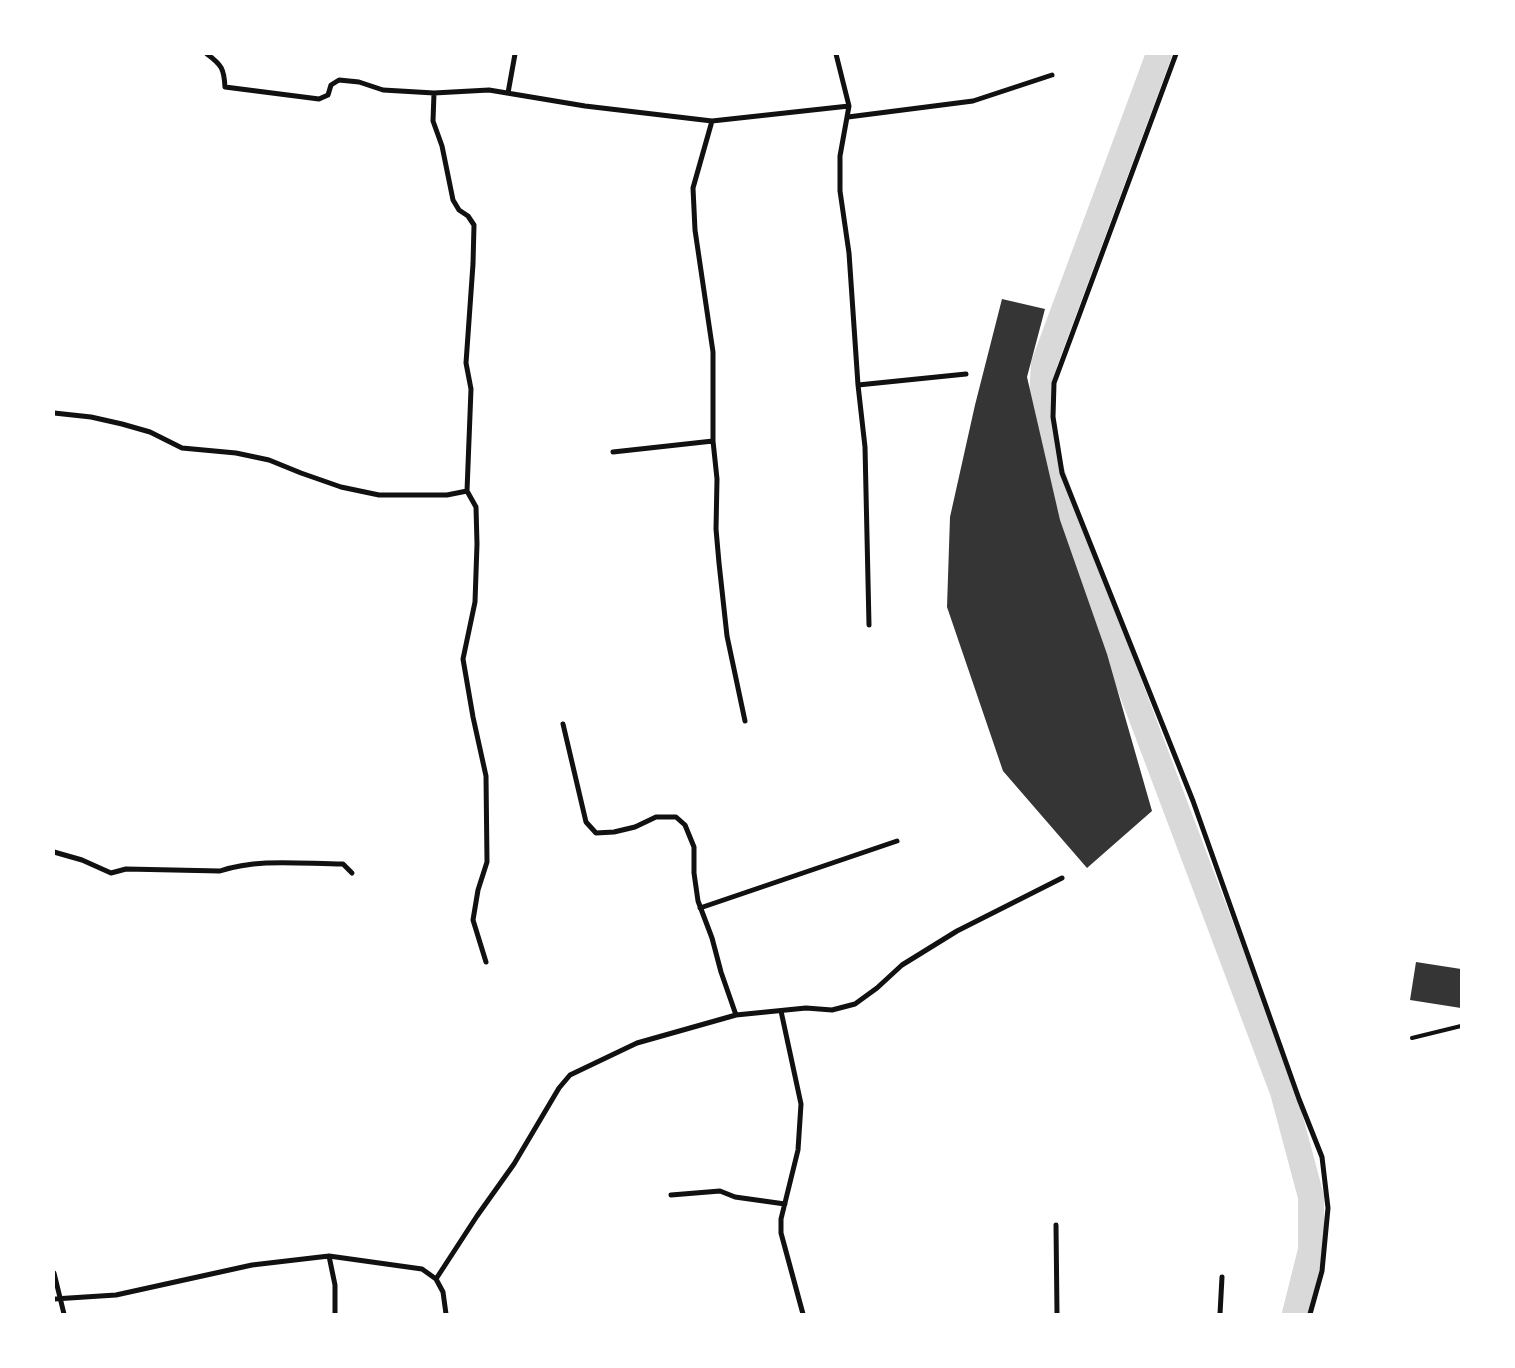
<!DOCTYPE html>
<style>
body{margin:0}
#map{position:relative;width:1515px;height:1368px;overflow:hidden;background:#fff;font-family:Lora,serif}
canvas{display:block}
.frame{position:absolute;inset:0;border:55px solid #fff;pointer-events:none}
</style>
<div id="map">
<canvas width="1515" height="1368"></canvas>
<div class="frame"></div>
</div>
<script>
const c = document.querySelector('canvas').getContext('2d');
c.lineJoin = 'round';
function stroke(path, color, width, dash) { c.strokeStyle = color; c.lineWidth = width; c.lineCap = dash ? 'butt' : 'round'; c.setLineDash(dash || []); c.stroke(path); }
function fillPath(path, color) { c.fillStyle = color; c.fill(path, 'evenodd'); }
stroke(new Path2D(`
 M1159 54 1044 364 1041 417 1051 470 1082 559 1283 1092 1311 1197V1250L1295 1314`), '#d9d9d9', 26);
fillPath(new Path2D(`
 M1002 299 1045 309 1027 377 1060 520 1107 654 1152 811 1087 868 1003 771 947 607 950 517 975 405Z
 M1416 962 1461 969V1008L1410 1000Z`), '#353535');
stroke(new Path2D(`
 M1412 1038 1461 1026`), '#111', 4);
stroke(new Path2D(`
 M207 54C222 65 224 69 225 87L319 99 328 95 331 85 339 80 359 82 383 90 434 93 489 90 585 106 712 121 849 106
 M836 54 849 106 840 156V191L849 253 858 385 865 447 869 625
 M1176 54 1054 383 1053 417 1062 473 1193 801 1299 1099 1322 1157 1328 1208 1322 1271 1310 1314
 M508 93 515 54
 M848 117 973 101 1052 75
 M712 121 693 188 695 230 713 352V441L717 479 716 529 719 563 727 636 745 721
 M858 385 966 374
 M54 413 91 417 122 424 150 432 182 448 236 453 269 460 301 473 341 487 379 495H447L467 491 471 389 466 363 473 264 474 225 468 216 459 210 453 200 442 146 433 121 434 93
 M613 452 713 441
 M467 491 476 507 477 544 475 602 463 659 473 717 486 776 487 862 478 890 473 920 486 962
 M563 724 586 822 596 833 614 832 635 827 656 817H676L685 825 694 847V873L698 901 712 938 721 972 736 1015
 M54 852 82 860 111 873 126 869 220 871C259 858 302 864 343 864L352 873
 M700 908 897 841
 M781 1011 801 1104 798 1150 781 1219V1233L803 1314
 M671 1195 720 1191 735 1197 785 1204
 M1056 1225 1057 1314
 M329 1256 335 1285V1314
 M54 1273 64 1314
 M436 1279 477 1216 514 1164 559 1088 570 1075 637 1043 736 1015 806 1008 832 1010 855 1004 877 988 902 965 957 931 1062 878
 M54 1299 116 1295 252 1265 329 1256 422 1269 436 1279 443 1292 446 1314
 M1220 1314 1222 1277`), '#111', 5);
</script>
